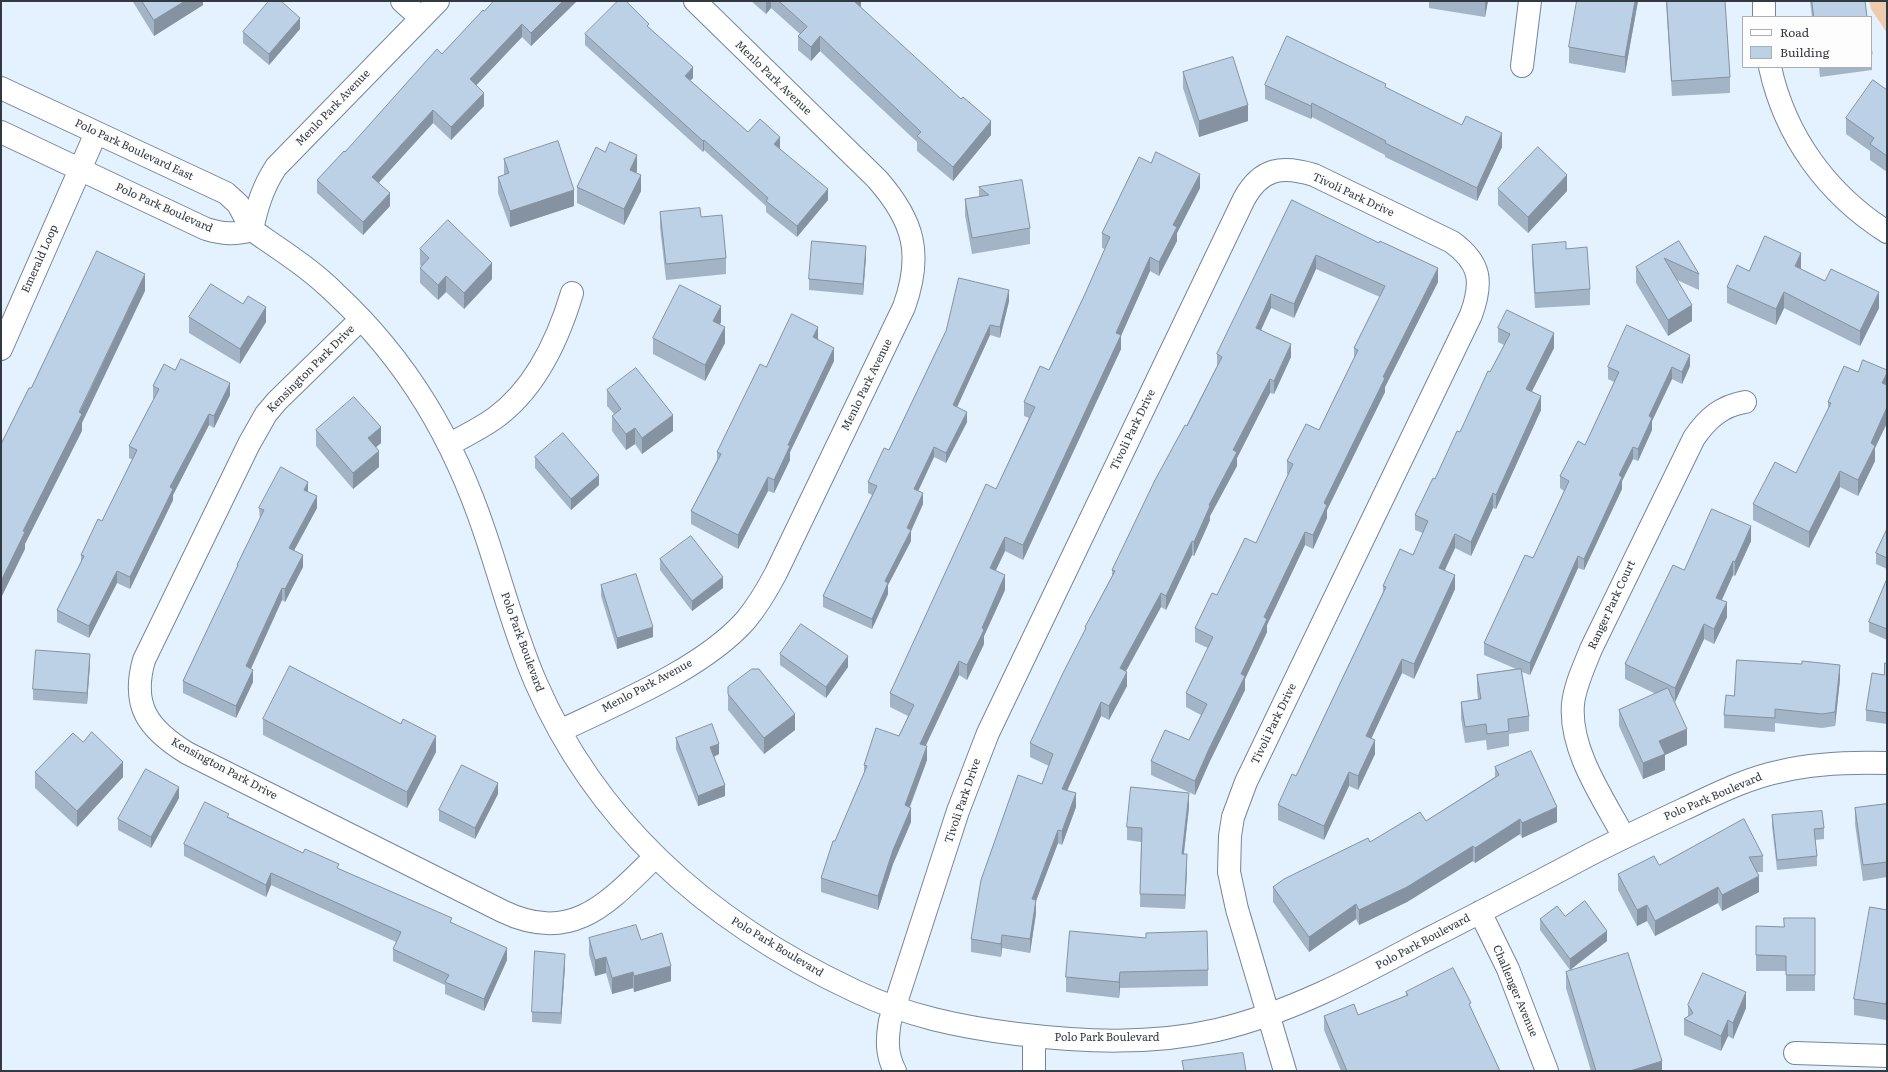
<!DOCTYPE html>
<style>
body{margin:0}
#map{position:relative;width:1888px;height:1072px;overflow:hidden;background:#e4f1fe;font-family:Literata,serif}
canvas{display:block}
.frame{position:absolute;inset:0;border:2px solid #313941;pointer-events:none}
.legend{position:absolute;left:1742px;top:16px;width:130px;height:52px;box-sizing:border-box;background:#fdfdfd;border:1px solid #abafb2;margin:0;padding:5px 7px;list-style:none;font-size:12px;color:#313941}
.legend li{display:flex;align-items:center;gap:8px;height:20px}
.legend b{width:20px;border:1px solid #abafb2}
</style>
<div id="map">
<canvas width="1888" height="1072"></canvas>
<div class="frame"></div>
<ul class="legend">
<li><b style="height:5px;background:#fff"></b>Road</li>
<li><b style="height:11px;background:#bcd1e6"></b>Building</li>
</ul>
</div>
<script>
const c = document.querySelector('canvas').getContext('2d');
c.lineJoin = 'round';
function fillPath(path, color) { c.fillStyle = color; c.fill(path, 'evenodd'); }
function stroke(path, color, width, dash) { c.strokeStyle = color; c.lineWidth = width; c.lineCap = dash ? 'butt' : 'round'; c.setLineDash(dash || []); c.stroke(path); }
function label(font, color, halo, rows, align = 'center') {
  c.font = font + ' Literata,serif'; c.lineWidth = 4; c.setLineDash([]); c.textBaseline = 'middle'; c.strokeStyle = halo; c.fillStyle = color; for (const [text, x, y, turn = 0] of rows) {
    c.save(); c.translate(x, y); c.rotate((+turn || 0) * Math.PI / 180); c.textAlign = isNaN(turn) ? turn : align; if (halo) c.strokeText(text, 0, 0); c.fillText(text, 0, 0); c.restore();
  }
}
fillPath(new Path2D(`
 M1869 1H1887V33L1871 9Z`), '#eecbac');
const minor = new Path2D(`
 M402 1 421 18
 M1764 1V17
 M1522 66 1530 1
 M1770 67C1785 136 1827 194 1887 232
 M1 88 226 193 238 204 252 230
 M1 132 206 229C223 234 235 235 252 230
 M252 230C281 250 311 269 336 294 408 361 454 440 485 533 502 583 515 635 536 683 599 828 714 925 855 991 907 1016 960 1027 1017 1034 1083 1042 1152 1045 1217 1030 1289 1013 1355 978 1420 943 1477 914 1533 885 1589 855 1620 839 1652 824 1684 809 1716 794 1747 778 1782 771 1816 763 1852 762 1887 763
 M252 230C257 206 263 187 276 167L438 1
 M361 319 277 401 266 414 249 444 144 660C131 706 148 729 187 753L502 911C572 945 608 903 655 857
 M1 349 96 133
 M450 444C465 436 481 428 495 418 535 389 558 340 572 293
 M560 731C618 703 702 669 745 621 757 607 767 590 776 573L904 307C923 254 914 221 877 179L695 1
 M1624 837C1603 798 1569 750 1573 704 1575 685 1584 667 1591 649L1694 438C1707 419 1721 406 1745 402
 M1480 912 1508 969 1547 1071
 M1034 1036V1071
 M1795 1053 1887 1056
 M895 1071C886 1054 887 1039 890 1021L958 811 988 733 1244 199C1261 168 1282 165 1314 175L1452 242C1481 263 1483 282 1471 315L1246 782 1233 817 1230 836 1229 872 1237 909 1285 1071`);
stroke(minor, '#74879a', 24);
stroke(minor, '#fff', 22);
fillPath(new Path2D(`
 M133 1H203V5L154 36 133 2Z
 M577 1 531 46 522 37 476 85 484 106 451 140 433 123 379 182 390 206 363 235 317 193V180L484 11Z
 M751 1H861L860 8 991 135 953 181 917 151V142L820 51 811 61 798 50V36L800 34 771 8 766 14Z
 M1429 1H1488L1485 17 1429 8Z
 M1638 1 1625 73 1569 63V47Z
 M1666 1H1725L1730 77V93L1672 96Z
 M1810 1H1865L1867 17H1812Z
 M649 27 693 78 690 80 748 132 780 148V149L828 200 797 237 766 212V206L704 150 703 152 585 45V34Z
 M300 29 269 65 243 43V32Z
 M1871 45 1872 54V70L1820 77 1819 67H1871Z
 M1183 72 1248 121 1199 137 1183 88Z
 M1265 85 1386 88 1502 147 1477 201 1385 157V155L1312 117 1311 119 1265 99Z
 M1887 90V172L1870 160V151L1846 134V118Z
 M504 159 574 206 510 227 498 193V177L504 175Z
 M637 171 636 172 641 191 624 225 577 203V187Z
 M979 187 1030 228V244L972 254 965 215V199L979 197Z
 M1200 188 1177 233V241L1159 276 1150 271 1121 335V349L1023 560 1005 551 995 571 1005 590 984 636V644L967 680 959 675 925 746 927 760 910 807 911 822 893 864 878 910 821 892V878L835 841 864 774V765L899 736 908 716 890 707V693L996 489 1029 418 1024 416V402L1049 370 1085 294 1105 249 1102 248V233Z
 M1498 189 1567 191 1528 233 1498 205Z
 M1292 200 1438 282 1385 387V392L1327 510V518L1313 549 1305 545 1267 625V632L1245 679V690L1209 763 1195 795 1151 775V761L1189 740 1201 715 1186 707V693L1208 648 1195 642V628L1217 595 1256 543 1288 475 1287 474V461L1319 430 1354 358V348L1380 297 1316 269 1294 318 1271 308 1261 330 1291 357 1274 394 1270 393 1237 458V466L1210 516V520L1194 556 1192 555 1166 610 1161 607 1126 671 1127 686 1109 720 1101 716 1067 790 1076 807 1062 845 1058 843 1036 901V913L1030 953 1002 948 1001 957 971 952V939L1042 784 1049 766 1030 757V743L1085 631V627L1112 576V570L1217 366V354Z
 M660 212 701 217 726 258V274L666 280 660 227Z
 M1679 241 1699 274V290L1677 280 1692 321 1668 336 1636 283V267Z
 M1532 245 1566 249 1590 289V305L1535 308 1532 260Z
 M420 249 492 279 464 309 446 292 438 300 420 283V268L421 266 420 265Z
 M866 257 863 295 809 290V279Z
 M1801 269 1879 308 1860 346 1784 308 1776 325 1727 303V287L1749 271Z
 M1009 301 1000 338 990 335 957 407 967 422 946 463 934 457 918 491 923 504 911 531V541L888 585V594L872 629 823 607V596L872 495 868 493V482L889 450 946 331Z
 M189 317 266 322 240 364 189 333Z
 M721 322 720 324 725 343 705 381 653 354V338Z
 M1498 328 1554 348 1532 391 1541 410 1496 509 1493 508 1471 556 1455 548 1445 570 1455 589 1414 679 1402 673 1371 738 1375 754 1358 790 1349 786 1324 840 1278 820V805L1296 776 1383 592V586L1413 555 1423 533 1415 530V515L1460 432 1504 345 1498 342Z
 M818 340 834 361 790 452V460L774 493 768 491 738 549 691 524V511L717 460V452L766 367Z
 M1690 366 1682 384 1672 379 1652 421V430L1638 461 1633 459 1622 481V489L1584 570 1578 568 1530 675 1522 672 1529 716V731L1509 734V746L1487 750 1486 740 1465 743 1461 718V702L1478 699 1477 691V675L1516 669 1484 655V643L1533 558 1564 491 1560 488V476L1585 445 1614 382 1608 379V367Z
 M1887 370V423L1875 448V461L1858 496 1840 487 1809 548 1753 520V504L1796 473 1828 410V402L1858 372Z
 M153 386 230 395 214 428 209 425 173 495V500L130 589 117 583 89 638 57 622V610L81 562V555L102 521 133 460 129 458V446L154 399 153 398Z
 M607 390 673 431 642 454 635 444 626 450 612 431V416L614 414 607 406Z
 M316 430 381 443 376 447 379 467 353 489 316 446Z
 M535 457 599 485 571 510 535 468Z
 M308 492 317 508 294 550 303 567 285 602 282 600 251 669 253 682 236 718 183 693V681L237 568V565L260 520 259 508Z
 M1887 529V569L1876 564V553Z
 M1751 541 1735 576 1733 575 1722 600 1727 617 1714 644 1704 639 1675 702 1687 745 1665 755V770L1643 779 1619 726V710L1656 694 1625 679V664L1684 570Z
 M660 559 723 588 692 611 660 570Z
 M1887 579V640L1869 632V622Z
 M601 585 653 637 617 649 601 596Z
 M780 654 848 667 826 698 780 665Z
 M1887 663V724L1866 721V710L1884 675Z
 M90 664 87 704 33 700V689Z
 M1840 679 1835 726 1822 728 1775 723V732L1724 728V715L1734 696Z
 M728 687 795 730 764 754 728 710Z
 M263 719 401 724 436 752 407 808 263 735Z
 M676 738 719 754 714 757 725 796 698 806 676 749Z
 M83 742 123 777 77 827 35 788V772Z
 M1495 767 1557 822 1522 838 1520 834 1475 863 1473 861 1407 902 1359 925 1356 919 1309 952 1273 902V887L1370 842 1426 821 1495 777Z
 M498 794 475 839 439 821V810Z
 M179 798 151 848 118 830V819Z
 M1887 804V877L1863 881 1855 824V808Z
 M1189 807 1184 854 1187 868 1185 909 1140 907 1141 842 1127 840V827Z
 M1772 815 1824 828V839L1815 840 1817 856V866L1777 870 1772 826Z
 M229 817 303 853 339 869 452 923 507 960 484 1011 445 994V985L393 961V949L396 942 271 885 266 897 184 856V844Z
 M1763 856V872H1757L1759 892 1722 911 1718 903 1655 936 1647 921 1637 926 1618 890V874L1659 865Z
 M1887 910V1012L1886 1020 1854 1015V999Z
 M1815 918V991H1786V971H1756V926L1784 927Z
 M1540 919 1607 941 1570 970 1540 930Z
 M1070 931 1208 970V986L1120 988 1119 998 1066 992V977Z
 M589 938 641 940 671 981 634 992 633 988 612 994 606 973 595 976 589 954Z
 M565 965 561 1024 532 1022V1012Z
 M1566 972 1662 1071H1591L1566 988Z
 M1406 992 1471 1008 1500 1071H1341L1324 1030V1016L1358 1015 1406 996Z
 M1688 1005 1746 1008 1733 1039 1728 1036 1721 1051 1684 1035V1019L1688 1016Z`), '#a2b4c6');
fillPath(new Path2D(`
 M185 1H203V5L154 36V20Z
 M563 1H577L531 46V33Z
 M766 1H771V8L766 14Z
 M854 1H861V8L853 15Z
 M1485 1H1488L1485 17Z
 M1635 1H1638L1625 73V57Z
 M300 18V29L269 65V54Z
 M522 24V37L470 92V79Z
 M820 36V51L811 61V47Z
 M693 67V78L685 86V76Z
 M484 93V106L451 140V127Z
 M1312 103V117L1311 119V106Z
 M1248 105V121L1199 137V121Z
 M433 110V123L372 190V177Z
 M991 121V135L953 181V167Z
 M1502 133V147L1477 201V188Z
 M780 137V148L774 155V144Z
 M704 140V150L703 152V141Z
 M637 155V171L630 185V170Z
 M1200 174V188L1177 233V241L1159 276V262L1173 225Z
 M641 175V191L624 225V209Z
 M1567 175V191L1528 233V217Z
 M828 189V200L797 237V226Z
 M574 190V206L510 227V211Z
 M390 193V206L363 235V222Z
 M866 246V257L863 295V284Z
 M1801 253V269L1795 282V266Z
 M1316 255V269L1294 318V304Z
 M1150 257V271L1121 336V335V349L1023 560V545L1116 333Z
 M492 263V279L464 309V293Z
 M1438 268V282L1385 387V392L1327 510V518L1313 549V535L1324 503 1383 377Z
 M145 274V291L82 423V431L25 544V549L1 598V581L23 531Z
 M446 276V292L438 300V285Z
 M1009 290V301L1000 338V327Z
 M1784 292V308L1776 325V309Z
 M1879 292V308L1860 346V331Z
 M1271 294V308L1256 341V328Z
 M1692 305V321L1668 336V320Z
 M721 306V322L713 336V321Z
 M266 307V322L240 364V349Z
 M990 325V335L953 416V405Z
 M725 327V343L705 381V365Z
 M818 327V341L813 337Z
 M1554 333V348L1526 403V389Z
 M1291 344V357L1274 394V381Z
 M834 348V361L790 452V460L774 493V480L788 445Z
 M1690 355V366L1682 384V372Z
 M1672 367V379L1652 421V430L1638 461V449L1649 416Z
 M1887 373V388L1882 383Z
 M1270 379V393L1237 458V466L1210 516V520L1194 556V542L1209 505 1233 450Z
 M230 383V395L214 428V416Z
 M1541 396V410L1496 509V495Z
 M1887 407V423L1875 448V461L1858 496V480L1871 443Z
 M967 412V422L946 463V453Z
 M209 414V425L173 495V500L130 589V577L170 487Z
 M673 415V431L642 454V438Z
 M381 427V443L368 454V438Z
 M635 428V444L626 450V434Z
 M934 447V457L914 500V489Z
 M1633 447V459L1622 481V489L1584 570V559L1619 475Z
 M379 451V467L353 489V473Z
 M1840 471V487L1809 548V532Z
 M599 475V485L571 510V499Z
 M768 477V491L738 549V535Z
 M308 482V494L304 490Z
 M923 493V504L911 531V541L888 585V594L872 629V619L885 581 907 528Z
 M1493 493V508L1471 556V542Z
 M317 496V508L289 560V548Z
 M1751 526V541L1735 576V562Z
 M1305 532V545L1267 625V632L1245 679V690L1209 763 1195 795V781L1264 617Z
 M1455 534V548L1439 582V568Z
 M1005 537V551L990 583V568Z
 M1192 541V555L1166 610V596Z
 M303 555V567L285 602V589Z
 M1578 556V568L1530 675V663Z
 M1733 561V575L1716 612V598Z
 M117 571V583L89 638V626Z
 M1005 575V590L984 636V644L967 680V665L982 628Z
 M1455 575V589L1414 679V664Z
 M723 577V588L692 611V601Z
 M282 588V600L246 679V666Z
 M1161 593V607L1120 682V668Z
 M1727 602V617L1714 644V629Z
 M1704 624V639L1675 702V688Z
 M653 627V637L617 649V638Z
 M90 654V664L87 704V693Z
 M848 656V667L826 698V687Z
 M1402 659V673L1366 750V736Z
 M959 661V675L920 758V744Z
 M1840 665V679L1835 726V712Z
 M253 670V682L236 718V706Z
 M1127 672V686L1109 720V706Z
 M1101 702V716L1062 802V789Z
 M795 714V730L764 754V738Z
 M1687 729V745L1665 755V770L1643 779V763L1659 741Z
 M436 736V752L407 808V792Z
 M1375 740V754L1358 790V776Z
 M719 744V754L710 758V747Z
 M927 746V760L905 819V805Z
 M123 762V777L77 827V811Z
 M1349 772V786L1324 840V826Z
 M498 783V794L475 839V828Z
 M725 785V796L698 806V796Z
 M179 787V798L151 848V837Z
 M1076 793V807L1062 845V831Z
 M1189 793V807L1182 868V854Z
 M1557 807V822L1522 838V823Z
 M911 808V822L893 864 878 910V896L893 850Z
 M1520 819V834L1475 863V848Z
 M1058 830V843L1036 901V913L1030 953V939L1032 899Z
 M1473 846V861L1407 902 1359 925V910Z
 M1187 854V868L1185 909V895Z
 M271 873V885L266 897V885Z
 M1759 876V892L1722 911V895Z
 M1718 887V903L1655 936V921Z
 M1356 904V919L1309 952V937Z
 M1647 905V921L1637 926V910Z
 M1607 931V941L1570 970V959Z
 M1002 935V948L1001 957V944Z
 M507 948V960L484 1011V999Z
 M565 954V965L561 1024V1013Z
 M606 957V973L595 976V960Z
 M671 966V981L634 992V976Z
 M633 972V988L612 994V978Z
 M1120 972V988L1119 998V982Z
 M1746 992V1008L1733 1039V1023Z
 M1887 996V1012L1886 1020V1004Z
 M1728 1020V1036L1721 1051V1036Z
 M1662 1061V1071H1630Z`), '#8492a1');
const building = new Path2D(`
 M142 1H185L154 20Z
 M269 1H281L300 18 269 54 243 32Z
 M494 1H563L531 33 522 24 470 79 484 93 451 127 433 110 372 177 390 193 363 222 317 180 344 151 345 152 437 49 442 54 483 10 484 11Z
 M618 1H626L649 24 647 26 693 67 685 76 748 132 760 119 780 137 774 144 828 189 797 226 766 201 768 198 704 140 703 141 585 34Z
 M779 1H854L961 99 963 97 991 121 953 167 917 136 921 132 820 36 811 47 798 36 807 27Z
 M1577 1H1635L1625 57 1569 47Z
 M1667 1H1725L1730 77 1672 81Z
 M1812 1H1865L1867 17H1814Z
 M1287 36 1386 84 1385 87 1462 125 1466 116 1502 133 1477 188 1385 143 1386 141 1312 103 1311 106 1265 85Z
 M1871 45 1872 54H1871Z
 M1233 57 1248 105 1199 121 1183 72Z
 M1873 80 1887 90V156L1870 144 1874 138 1846 118Z
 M558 141 574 190 510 211 498 177 509 173 504 159Z
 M610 142 637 155 630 170 641 175 624 209 577 187 596 147 605 152Z
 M1538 147 1567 175 1528 217 1498 189Z
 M1156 152 1200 174 1173 225 1177 227 1159 262 1150 257 1116 333 1121 335 1023 545 1005 537 990 568 1005 575 982 628 984 630 967 665 959 661 920 744 927 746 905 805 911 808 893 850 878 896 821 878 833 841H835L867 766 864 765 876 728 899 736 914 705 890 693 986 484 996 489 1035 407 1024 402 1040 366 1049 370 1085 294 1110 237 1102 233 1139 157 1151 163Z
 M1022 180 1030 228 972 238 965 199 989 195 979 187Z
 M1292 200 1379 243 1380 241 1438 268 1383 377 1385 378 1324 503 1327 505 1313 535 1305 532 1264 617 1267 619 1241 674 1245 676 1209 749 1195 781 1151 761 1165 730 1189 740 1207 704 1186 693 1213 637 1195 628 1212 593 1217 595 1245 538 1256 543 1293 464 1287 461 1306 424 1319 430 1358 350 1354 348 1385 286 1316 255 1294 304 1271 294 1256 328 1291 344 1274 381 1270 379 1233 450 1237 452 1209 505 1210 506 1194 542 1192 541 1166 596 1161 593 1120 668 1127 672 1109 706 1101 702 1062 789 1076 793 1062 831 1058 830 1032 899 1036 900 1030 939 1002 935 1001 944 971 939 981 880 1018 775 1042 784 1053 754 1030 743 1063 673 1086 628 1085 627 1115 571 1112 570 1155 480 1185 425 1187 426 1222 357 1217 354Z
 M700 208 701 217 722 215 726 258 666 264 660 212Z
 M448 220 492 263 464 293 446 276 438 285 420 268 429 258 420 249Z
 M1765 236 1801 253 1795 266 1825 281 1831 269 1879 292 1860 331 1784 292 1776 309 1727 287 1737 265 1749 271Z
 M812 241 866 246 863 284 809 279Z
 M1679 241 1699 274 1664 258 1692 305 1668 320 1636 267Z
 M1566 242V249L1587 247 1590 289 1535 293 1532 245Z
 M97 251 145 274 79 412 82 414 23 531 25 532 1 581V444L29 388H31Z
 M959 278 1009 290 1000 327 990 325 953 405 967 412 946 453 934 447 914 489 923 493 907 528 911 530 885 581 888 583 872 619 823 596 877 486 868 482 884 448 889 450 946 331Z
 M211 284 243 304 248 296 266 307 240 349 189 317Z
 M680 285 721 306 713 321 725 327 705 365 653 338Z
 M1507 310 1554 333 1526 389 1541 396 1496 495 1493 493 1471 542 1455 534 1439 568 1455 575 1414 664 1402 659 1366 736 1375 740 1358 776 1349 772 1324 826 1278 805 1292 774 1296 776 1386 587 1383 586 1400 549 1413 555 1428 521 1415 515 1433 478 1435 479 1457 431 1460 432 1488 371 1490 372 1510 334 1498 328Z
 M792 314 818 327 813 337 834 348 788 445 790 446 774 480 768 477 738 535 691 511 721 454 717 452 760 364 766 367Z
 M1627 325 1690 355 1682 372 1672 367 1649 416 1652 418 1638 449 1633 447 1619 475 1622 477 1584 559 1578 556 1530 663 1484 643 1525 555 1533 558 1569 481 1560 476 1578 441 1585 445 1619 372 1608 367Z
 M181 359 230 383 214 416 209 414 170 487 173 489 130 577 117 571 89 626 57 610 84 556 81 555 98 519 102 521 137 450 129 446 159 389 153 386 164 364 175 370Z
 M1863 360 1887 370V373L1882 383 1887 385V407L1871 443 1875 446 1858 480 1840 471 1809 532 1753 504 1775 462 1796 473 1831 403 1828 402 1844 366 1858 372Z
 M636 368 673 415 642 438 635 428 626 434 612 416 621 409 607 390Z
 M354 397 381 427 368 438 379 451 353 473 316 430Z
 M563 433 599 475 571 499 535 457Z
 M281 467 308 482 304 490 317 496 289 548 303 555 285 589 282 588 246 666 253 670 236 706 183 681 238 565H237L264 510 259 508Z
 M1712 509 1751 526 1735 562 1733 561 1716 598 1727 602 1714 629 1704 624 1675 688 1625 664 1673 565 1684 570Z
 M1887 529V558L1876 553Z
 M691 536 723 577 692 601 660 559Z
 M636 574 653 627 617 638 601 585Z
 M1887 579V629L1869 622Z
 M801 624 848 656 826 687 780 654Z
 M36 650 90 654 87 693 33 689Z
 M1737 660 1802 664V661L1840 665 1835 712 1822 714 1775 709V718L1724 715 1726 695 1734 696Z
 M1885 663H1887V713L1866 710 1872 673 1884 675Z
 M290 666 401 724 403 719 436 736 407 792 263 719Z
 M752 669H759L795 714 764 738 728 694V687Z
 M1521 669 1529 716 1508 719 1509 731 1487 734 1486 724 1465 727 1461 702 1481 699 1477 675Z
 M1668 688 1687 729 1659 741 1665 754 1643 763 1619 710Z
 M712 724 719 744 710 747 725 785 698 796 676 738Z
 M92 732 123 762 77 811 35 772 73 733 83 742Z
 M1531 751 1557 807 1522 823 1520 819 1475 848 1473 846 1407 887 1359 910 1356 904 1309 937 1273 887 1284 879 1368 838 1370 842 1420 812 1426 821 1499 775 1495 767Z
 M462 765 498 783 475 828 439 810Z
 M146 769 179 787 151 837 118 819Z
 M1131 787 1189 793 1182 854H1187L1185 895 1140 894 1142 828 1127 827Z
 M205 802 229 814 227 817 303 853 305 849 339 864 337 868 452 918 450 922 507 948 484 999 445 982 449 975 393 949 401 932 271 873 266 885 184 844Z
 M1887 804V862L1863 865 1855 808Z
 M1822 811 1824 828 1814 829 1817 856 1777 860 1772 815Z
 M1744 819 1763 856 1749 857 1759 876 1722 895 1718 887 1655 921 1647 905 1637 910 1618 874 1654 856 1659 865Z
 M1585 901 1607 931 1570 959 1540 919 1557 906 1565 916Z
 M1870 907 1887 910V996L1886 1004 1854 999Z
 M1784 918H1815V975H1786V956L1756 955V926L1784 927Z
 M636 925 641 940 662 933 671 966 634 976 633 972 612 978 606 957 595 960 589 938Z
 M1070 931 1146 938V933L1207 931 1208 970 1120 972 1119 982 1066 977Z
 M535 951 565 954 561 1013 532 1012Z
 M1628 953 1662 1061 1630 1071H1596L1566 972Z
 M1453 968 1471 1003 1469 1004 1500 1071H1347L1324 1016 1354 1004 1358 1015 1408 995 1406 992Z
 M1703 973 1746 992 1733 1023 1728 1020 1721 1036 1684 1019 1693 1013 1688 1005Z
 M1243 1053 1246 1071H1184L1182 1061Z`);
fillPath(building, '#bcd1e6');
stroke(building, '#8492a1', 1);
label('11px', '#313941', '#fdfdfd', [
 ["Menlo Park Avenue",773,78,44],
 ["Menlo Park Avenue",333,108,-46],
 ["Polo Park Boulevard East",134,150,25],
 ["Tivoli Park Drive",1353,195,25],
 ["Polo Park Boulevard",164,208,24],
 ["Emerald Loop",40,259,-66],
 ["Kensington Park Drive",311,369,-45],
 ["Menlo Park Avenue",867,385,-64],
 ["Tivoli Park Drive",1133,430,-64],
 ["Ranger Park Court",1612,605,-65],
 ["Polo Park Boulevard",522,642,70],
 ["Menlo Park Avenue",647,686,-28],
 ["Tivoli Park Drive",1274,724,-64],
 ["Kensington Park Drive",224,769,28],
 ["Polo Park Boulevard",1713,797,-23],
 ["Tivoli Park Drive",963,801,-71],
 ["Polo Park Boulevard",1423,942,-28],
 ["Polo Park Boulevard",777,947,31],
 ["Challenger Avenue",1515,991,67],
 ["Polo Park Boulevard",1107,1038]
]);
</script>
